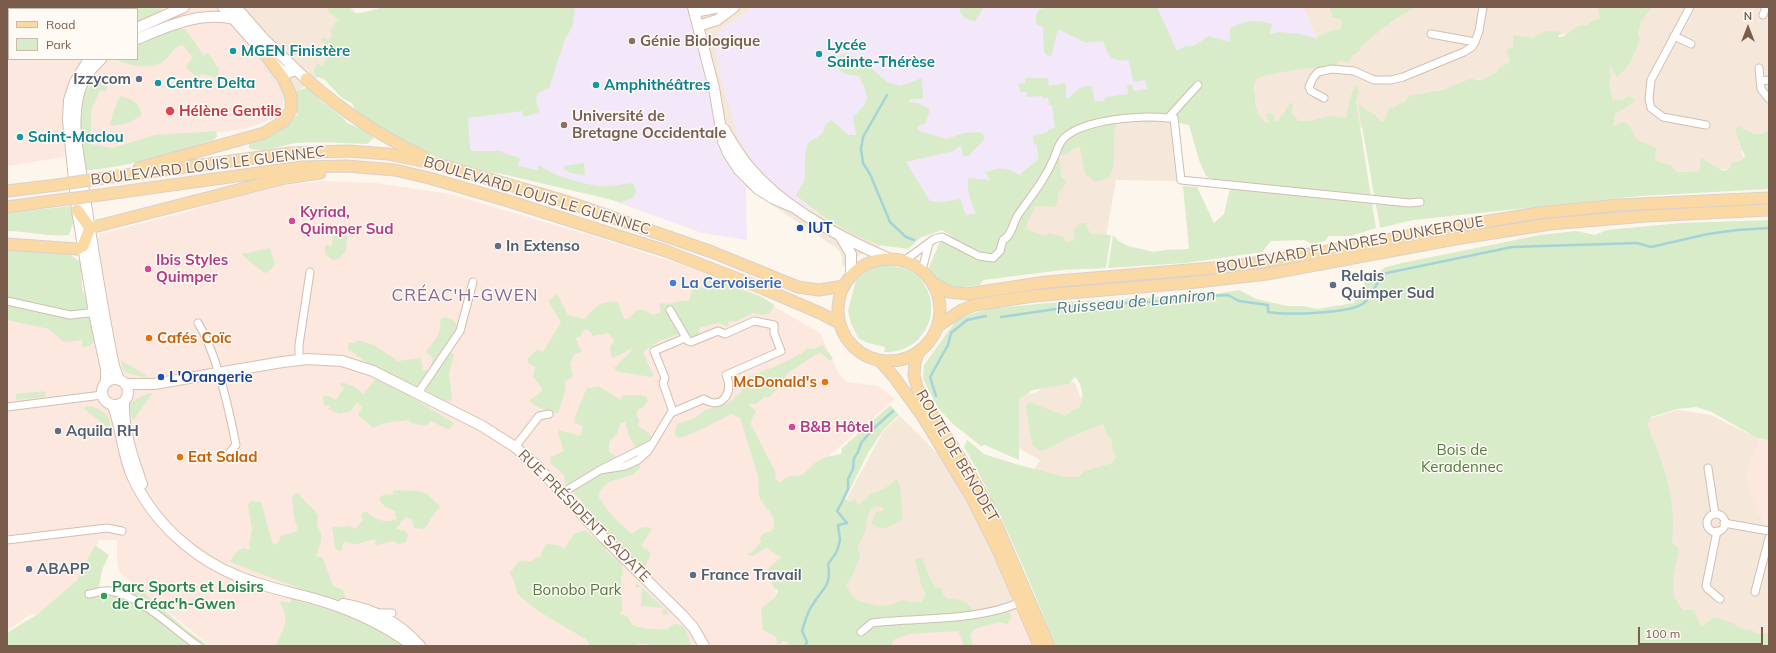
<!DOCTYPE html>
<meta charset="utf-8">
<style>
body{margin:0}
#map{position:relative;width:1776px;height:653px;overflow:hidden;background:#fdf6ec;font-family:Mulish,sans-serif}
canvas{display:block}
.frame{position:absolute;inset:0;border:8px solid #7a5c4d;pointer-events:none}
.legend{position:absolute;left:8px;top:8px;width:130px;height:52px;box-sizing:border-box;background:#fffaf3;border:1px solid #cabbb1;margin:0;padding:5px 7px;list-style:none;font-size:12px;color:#7a5c4d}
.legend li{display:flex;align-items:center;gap:8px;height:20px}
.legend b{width:20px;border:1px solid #cabbb1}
.north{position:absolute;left:1728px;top:8px;width:40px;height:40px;-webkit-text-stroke:3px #fffaf3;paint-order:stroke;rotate:0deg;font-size:11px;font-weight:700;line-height:16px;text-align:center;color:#7a5c4d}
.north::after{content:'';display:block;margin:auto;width:14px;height:18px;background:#7a5c4d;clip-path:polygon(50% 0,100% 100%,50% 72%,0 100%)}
.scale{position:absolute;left:1638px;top:627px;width:125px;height:18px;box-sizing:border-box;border:2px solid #7a5c4d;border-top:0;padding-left:5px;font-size:12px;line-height:14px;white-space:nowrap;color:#7a5c4d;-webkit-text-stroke:3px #fffaf3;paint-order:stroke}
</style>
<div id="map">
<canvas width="1776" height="653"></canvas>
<div class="frame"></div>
<ul class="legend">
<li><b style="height:5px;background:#fbd9a5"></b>Road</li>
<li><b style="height:11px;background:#d8ecc9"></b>Park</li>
</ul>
<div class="north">N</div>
<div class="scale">100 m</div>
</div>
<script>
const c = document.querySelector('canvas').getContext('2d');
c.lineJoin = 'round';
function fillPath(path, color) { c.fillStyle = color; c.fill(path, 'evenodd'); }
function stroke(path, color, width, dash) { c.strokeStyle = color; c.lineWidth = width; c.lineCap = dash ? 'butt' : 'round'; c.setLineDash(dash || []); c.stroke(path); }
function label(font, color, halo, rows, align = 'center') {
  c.font = font + ' Mulish,sans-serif'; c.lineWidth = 3; c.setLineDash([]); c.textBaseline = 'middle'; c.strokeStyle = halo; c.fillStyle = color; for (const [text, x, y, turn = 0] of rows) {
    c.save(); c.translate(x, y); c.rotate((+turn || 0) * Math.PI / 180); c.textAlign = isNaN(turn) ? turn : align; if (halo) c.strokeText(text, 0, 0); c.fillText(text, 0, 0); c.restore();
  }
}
fillPath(new Path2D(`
 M218 7H351L356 13 399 7 323 74 284 100 237 28Z
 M688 7H753L718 32 719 71 739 139 774 185 801 205 868 236 893 241 861 254 842 267V257L839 250 746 187 731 169 718 141 707 85Z
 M1303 7H1603L1604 26 1570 35 1552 34 1533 37 1530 63 1489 77 1417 96 1411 115H1402L1395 129 1253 124 1255 78 1171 94 1177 181 1116 180 1104 248 990 251 1007 231 1012 217 1019 207 1032 194 1038 185 1053 153 1058 124 1150 101V90L1192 83 1201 74 1215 66 1242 58 1322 50Z
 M1642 7H1769V132L1755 149 1741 151 1748 168 1640 174 1616 129 1598 74Z
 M1064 379 1075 383 1080 397 1104 421 1122 468 1072 490 1033 471 1040 460 1020 449 1018 425 1017 396 1035 393 1054 382Z
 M1678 410 1711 415 1751 435 1761 436 1757 514 1761 512 1765 524 1769 525V646L1679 624 1638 422Z
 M900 416 942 458 982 527 1016 610 946 625 821 646 847 509V498L884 430Z`), '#f5e8da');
fillPath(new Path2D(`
 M158 7H218L237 28 284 100 279 116 248 128 7 166V18H9V59H137V23L161 11Z
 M320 181 376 183 450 194 602 239 682 265 737 285 820 333 839 374 847 382 878 386 895 399 823 461 775 590 800 646H407L279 601 286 617 285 626 275 646H210L119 572 117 560V540H98V543L77 580 39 613 28 616 7 631V311L93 331 94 246 100 234 183 213 233 197 280 186Z
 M1769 431V525L1765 524 1761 513 1757 514 1745 473 1761 436Z
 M1016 610 1031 646H889V637Z`), '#fde8e0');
fillPath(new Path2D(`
 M554 7H688L707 85 718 141 731 169 746 187 747 240 702 233 426 133Z
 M753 7H1303L1322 50 1058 124 1038 185 950 229 868 236 801 205 774 185 751 159 739 139 719 71 715 42 718 32Z`), '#f3e8fa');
fillPath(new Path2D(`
 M115 7H164L159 12 137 22V9H113Z
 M328 7H350L351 11 358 14 383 7H575L573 25 564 42 549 88 538 93C535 100 536 104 540 112L524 117 522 111 468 118 470 149 473 151H501L506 154 520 158 518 166 537 170 539 165C553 176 581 183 598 186 609 187 622 184 633 183L636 189 635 195 631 199 621 202 502 174C455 168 411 148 370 126L366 131 374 138 367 144C344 143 320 141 297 143 281 145 263 154 249 148V142L289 122 297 115C299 107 294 99 296 91L306 88 311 90 322 102 342 117 347 123 362 129 352 103 342 98 324 79 315 76 314 72 317 63 322 66 327 58 324 56 325 54 323 50 325 44 321 40 323 38 329 40 333 35 330 31 338 19 329 12Z
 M959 7H984L975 21C966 20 960 16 959 7Z
 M1052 7H1157L1177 51 1186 46H1194L1208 36 1230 42V28C1247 20 1254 19 1272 24L1270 34 1280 32 1299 34 1316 38 1332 30 1340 29 1342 20 1332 17V11L1330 10V7H1416L1395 19 1361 46 1360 51 1353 55 1352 59 1347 63 1343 60 1339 61 1336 65C1324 66 1265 73 1258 78 1253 82 1254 90 1255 96 1255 110 1258 116 1268 124L1269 122 1266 115 1268 113 1273 114 1275 121H1278L1291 102 1293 105 1291 112 1299 121H1309L1330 116 1346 118 1351 95 1356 84 1359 91 1356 102 1376 228 1351 236H1329L1325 241 1312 244 1304 240 1271 241 1262 252 1186 263 1108 268 1113 235 1119 241 1128 246 1154 252 1165 250 1189 249 1183 186 1197 187 1214 223 1224 214 1230 189 1206 176 1199 160 1189 125 1160 119 1150 123 1131 120 1117 122C1110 140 1118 160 1110 177L1096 182 1085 174 1080 147 1073 149 1065 155 1058 154 1057 157 1060 160 1061 177 1067 182 1059 191 1056 207 1035 206 1025 229 1045 236 1049 233 1062 236 1067 242 1074 240V229L1080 223H1086L1090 234 1111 235 1106 268 1062 270 983 280 980 285C958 289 942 289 928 269L940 242 948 241 950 235 942 230 920 238 908 249C897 247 885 247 874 243 850 235 815 212 796 195L805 179V157L807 144 823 133C824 126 826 123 832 120L848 135H856L853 117C872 99 869 99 859 76L845 74 831 64 841 55 847 53 872 69 887 82 901 86 922 78 923 99H910L909 102 918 103 930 109 926 123 917 127 919 131 947 139 964 133 981 132 985 138 969 156H963L961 145 953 151 906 162 930 201 943 202 960 199 966 215 976 213C970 201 967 191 968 178L990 180 985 172C1002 167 1004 167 1020 175 1027 167 1032 166 1038 159L1037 145 1034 144 1033 136 1048 132V129L1055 128 1052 105H1049L1048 98H1043L1041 96 1027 97V92H1021L1018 84 1025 83V78H1048L1049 86 1066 83V97L1068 99C1075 92 1082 83 1092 87L1095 102 1104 101 1105 97 1128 94 1127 85H1132L1134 91 1147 89 1145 80 1133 82 1129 60C1110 62 1109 57 1103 41L1086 43 1058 29 1051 57 1044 53 1043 27 1037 25C1034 19 1036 15 1039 9Z
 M1598 7H1657L1658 9 1653 7 1641 20 1638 34 1640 39C1635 53 1630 66 1617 77L1612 68H1609L1611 75 1609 84 1613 101 1618 99 1621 101 1629 96 1633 99 1634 102 1615 114 1614 126 1623 122 1628 124 1637 140 1656 148 1655 161 1670 165 1677 172 1699 171 1701 158 1723 171 1731 168V163L1742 160 1745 157 1735 130 1739 126C1748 132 1760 139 1769 130V189L1640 196 1413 220 1380 228 1358 104 1375 115 1381 121H1384L1390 106 1393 109 1399 104 1405 102 1409 96 1442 90 1470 79 1480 80 1496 73 1500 67 1509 63 1510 59 1507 55V49L1513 48V35L1533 38C1541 30 1551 30 1561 32L1558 37C1570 38 1570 24 1588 25L1590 22 1600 18Z
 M179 27 186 30 204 56 207 53C212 57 214 63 219 69L217 78 202 74 198 78 187 69 186 65 193 58 184 46 180 45C172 50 168 59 161 63 149 69 129 66 117 60V59H137V42Z
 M98 82 108 87 105 92 100 90 91 111V144L112 148 155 135 216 131 217 137 213 140C172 153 128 168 86 170 84 148 68 90 98 82Z
 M120 96C131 99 142 103 141 116L126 124 112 126 110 125 113 112Z
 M584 163 585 175 570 173 563 168 564 166Z
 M71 206 74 221 69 235C48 237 28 231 7 231V213Z
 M1769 220V440L1755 437 1712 412 1696 407 1677 409 1651 417 1647 425C1664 465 1677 499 1672 543L1679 549 1673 578 1674 597 1683 610H1694L1701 627 1714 617 1730 622 1743 629 1752 630 1756 634 1769 633V646H1056C1028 578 1001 510 964 447L967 440 984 454 1019 465 1065 477H1078L1085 471 1112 463 1117 456 1113 452 1111 438 1108 436 1103 424 1070 437 1045 450 1040 451 1032 445 1026 407 1029 402 1066 416 1073 410 1078 409C1085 400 1083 385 1075 377L1068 384 1033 390 1019 399V460L985 445 981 446 953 424 938 408 923 379 924 365 955 322 965 316 988 309 1047 303 1215 294 1239 290 1256 299 1287 306H1303L1317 309 1354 303 1355 300 1365 297 1364 282 1386 267 1402 263 1540 235 1576 231 1595 235 1607 230 1681 223Z
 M333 227 348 228 346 250 339 259 333 260 325 254V245L332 246Z
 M7 248 64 251 81 262 82 289 86 299 87 315 90 319 93 328 94 342 89 346 82 347V340L69 342H64L49 329 7 320Z
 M270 248 275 264 267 273 263 272 241 254Z
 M888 265C896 267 905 268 912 272 949 298 929 354 884 352L885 347 868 343 858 338 851 323 848 310 856 280 867 271 878 266Z
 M710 278 760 296 775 305 769 314 762 315 753 313 735 322 728 321 729 327 718 323 699 328 700 336 689 339 680 334 659 341 643 352 654 376 651 377 615 371 614 368 632 350 629 349 623 353 612 358 610 348 614 340 608 333 592 336 591 332 586 329 582 332 581 336 576 338 579 348 582 349 581 352 574 354 570 364 573 376 565 382 566 389 558 413C549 412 536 407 529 401L542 391V389L533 376 535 367 529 364 527 359 538 349 543 352 561 322 548 301 557 294 568 315 585 319C596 305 601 301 618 302L624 319H628C638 309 639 306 652 315L661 312 659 306 661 303C671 306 678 299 689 301L693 287 698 286 707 289Z
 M444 317C451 319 457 321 458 329L447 342 446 348 454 355 449 374 452 398 450 401C440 401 426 393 421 384L405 390 408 395 454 423 449 430 431 421 426 426 412 423 408 420 385 423 373 428 358 415 362 407 357 402 350 412H344L340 414 328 409 330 407 328 405 324 406 323 396H328L336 400 344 388 340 385 342 382 355 387 363 394 381 373 348 349 349 343H356L357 340 374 345 398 361 421 358 423 370H430L433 358 426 352C432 342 445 332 439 320Z
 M822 345 833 358 830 361 821 353 816 354 787 374 782 385 769 397H765L756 404H748L756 411 750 423 776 473 775 478 780 483 786 477 803 475C818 459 819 458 841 454L842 448 889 406H891L899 415 884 429 868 453 845 499 851 502 855 499 858 505 865 500 870 494 884 489 897 479 900 486 903 519 884 529 873 525 872 522 876 512 883 511V508L875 506 868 514 865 532 857 547 860 556 853 574 846 586 853 597 861 602 880 606 890 605 903 600 909 602H921L926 594 921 584 915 559 922 558 930 578 935 587 942 588 943 594 948 599C966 598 970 605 979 619L1008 612 1012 615 1008 624 999 622 974 629 970 636 973 646H964L958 631 910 634 893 640 892 646H789L788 642 783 641 780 644H777L776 637 763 630 761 609 770 601 775 598 778 591 773 587 767 570 781 557 779 555H776L767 547 753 556 748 555V552L751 553 761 542 760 538 764 533 772 531C779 517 768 511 761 501 758 495 758 486 759 479L740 418 731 414C723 419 685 438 678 438L674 434 677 424 695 418 705 410 729 403 741 392 745 378C758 373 800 358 807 348L814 349Z
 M121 360 147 376V378L127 373 123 370Z
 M598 386 621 400 623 395H640L646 396 648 401 642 408 638 409 636 416 639 419 638 426 649 433 652 437 641 446 636 448 629 436 625 422 621 423 617 434 609 442V452L632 466 641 463C637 479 622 476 610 482 606 483 599 492 598 495 605 509 619 524 632 534 639 529 643 524 652 529L642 544 641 546 649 551 651 554 645 566 638 564 633 561 593 520 581 500 565 484 564 475 551 464 550 457 564 451 558 433 559 430 580 436 583 426 574 423C575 414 584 396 587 387L591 388Z
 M45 391 46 397 16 400V394Z
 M151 393 152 394 133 421 129 407C134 398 141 396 151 393Z
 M86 406C97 406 110 413 111 426L107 427 84 409Z
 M399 490C406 491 412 490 419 491 426 492 435 501 440 506L424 529 414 528 412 520 405 517 396 529 406 531 408 535 406 542 399 544 393 541 377 545 375 544 376 540C364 538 362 549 344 541L342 550 339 551 335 548 332 527 349 526 355 529 363 519 361 517 362 513 366 511C374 519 387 525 397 518L395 515V511L385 507 380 501V497L385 494 393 495V491Z
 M296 493 299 494C305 503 312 507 318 515L317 525 321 533V541L316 556 323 558 333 586 343 590 345 597 343 601 319 596 230 562C233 555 236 552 243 548L250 550 249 546 252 530 248 505 251 501 261 502 273 545 279 542 280 536 298 531 294 517 292 498Z
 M585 530 606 548 605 550 606 551 622 564 623 575H621L622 611 620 614 621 615 627 616C629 618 630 622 632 624 637 629 660 630 666 629 671 628 672 623 677 624 686 624 690 639 691 646H649V644H638L636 646H590L587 640 538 611 522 598 517 593 514 580 510 573C518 563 518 558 531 562L534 559 541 556 542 551 546 544 558 545 564 549 574 534Z
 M95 545 109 555 102 570 99 587 139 588 188 631 209 646H7V633L39 613 77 580Z
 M637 583 668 612V614L662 615 663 608 641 606 642 587H635Z
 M291 599 357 617 409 646H275C285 626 290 622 279 601L290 603Z`), '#d8ecc9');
stroke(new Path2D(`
 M887 95 863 137 861 149 863 163 870 174 890 222 906 237 914 240
 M1001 317 1083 305 1168 301 1185 297 1228 295 1239 301 1268 305V312C1286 315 1350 314 1364 303 1372 296 1377 283 1382 274L1512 247 1637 243 1651 247 1708 234 1737 230 1769 228
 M936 396 930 377 948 345 951 333 967 320 986 316
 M805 646 807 642 802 631C805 622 807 612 813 604 823 588 832 586 828 564L836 553 838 548 840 540 838 525 847 523 837 511 841 504 848 489V479L853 469 854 458 858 452 861 443 873 429 893 411`), '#a5d3da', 2.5);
const street = new Path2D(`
 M1690 7 1651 80 1649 99 1651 108 1663 117 1706 125
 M1763 15 1766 7
 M1431 34 1475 42 1479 31 1483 7
 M1674 36 1691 44
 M1759 68 1761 89 1769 99
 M1760 81 1769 80
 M1324 98 1311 91 1309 87 1313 78 1318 72 1332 69 1354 71 1374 80H1391L1403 77 1464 52 1472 47 1475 42
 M1168 118H1174L1181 180 1409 203 1420 202
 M904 261 934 239 942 237 979 256 993 258 1000 251 1003 240C1012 236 1013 222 1018 215 1031 196 1045 180 1054 158 1057 151 1059 142 1065 137 1086 119 1142 115 1168 118L1198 85
 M922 270 929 243
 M7 301 70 315 98 312
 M198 323C217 353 229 409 236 445L230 452
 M299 359V345L310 272
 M418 393 460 331 473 282
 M7 407 102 395
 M673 412 663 383 665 378 654 351 685 338
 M515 447 539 416 549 414
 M1708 468 1715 514
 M600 470 625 466 638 460 648 451 671 413 704 399C721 411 735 392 726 375L781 351 774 333V325L754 321 725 334 718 331 691 342 688 341 670 310
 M562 493 600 470 650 445
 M1707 523a9 9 0 1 1 18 0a9 9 0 1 1-18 0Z
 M1724 523 1769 531
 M1717 531 1706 586 1708 589 1720 599
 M7 540 107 528 122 531
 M1755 592 1769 538
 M89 594C95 593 103 590 110 591 140 595 173 629 198 646
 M379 613H392
 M861 632 872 623C920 617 975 622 1021 602`);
const secondary = new Path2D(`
 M223 7 268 58 281 70 287 73 296 70
 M236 7 263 38 306 79
 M693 7 714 88 723 141 728 153 739 170 758 189 774 199 793 207
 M694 12 720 7
 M698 26 717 20 734 7
 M137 28 184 7
 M137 39C168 26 200 11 234 19
 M89 59 75 82 69 100 68 120 77 210 94 313 106 369V382
 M101 59C90 69 81 82 78 97 71 128 80 161 84 191 93 250 102 308 114 366L119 380
 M724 129C732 143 740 157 751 169 784 208 843 239 890 259
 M841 237 851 254V274
 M102 392a13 13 0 1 1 26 0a13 13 0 1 1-26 0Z
 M126 384H154L282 362 308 359 342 361 373 371 482 426 515 447 535 464 603 537 682 615 693 627 704 646
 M124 403C123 430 133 459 142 484
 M113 406C122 429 122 455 133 478 154 523 194 559 240 577 264 587 290 592 315 599 351 609 383 624 413 646
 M343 604C374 609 399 622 420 646`);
const primary = new Path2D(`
 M306 79C345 113 377 134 424 157
 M139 168 264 133 284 121 291 110V96L283 78 268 58
 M96 179 291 153 348 151 388 154 441 165 565 201 712 252 798 287 819 290 844 286
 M7 191 57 185
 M100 195 301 167 346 166 395 170 429 178 505 200 666 251 764 289 820 313 839 323
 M7 207 59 200
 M77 210 90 228
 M7 244 77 249 83 246 90 228 265 183 286 178 320 173
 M838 310a51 51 0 1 1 102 0a51 51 0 1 1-102 0Z
 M933 283 949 292 967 294 1046 282 1236 266 1323 252 1477 223 1538 213 1618 205 1769 198
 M938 326 962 310 975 305 1033 296 1188 283 1267 274 1455 239 1550 224 1646 216 1769 210
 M918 353 915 362 914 375 919 394 959 456 988 505 1049 646
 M880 361 894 377 923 417 971 496 998 550 1039 646`);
stroke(street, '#d1beb0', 9);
stroke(secondary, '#d6c0b0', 12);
stroke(primary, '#dad1cd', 13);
stroke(street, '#fff', 7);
stroke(secondary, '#fff', 10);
stroke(primary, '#fbd9a5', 11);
const primaryBridge = new Path2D(`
 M57 185 96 179
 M59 200 100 195`);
stroke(primaryBridge, '#dad1cd', 13, []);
stroke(primaryBridge, '#fbd9a5', 11);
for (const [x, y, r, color] of [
 [632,41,4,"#8d6e63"],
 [233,51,4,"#0f9aa8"],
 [819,54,4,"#0f9aa8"],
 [139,79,4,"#5c6f8a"],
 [158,83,4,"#0f9aa8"],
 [596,85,4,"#0f9aa8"],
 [170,111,5,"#e0444e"],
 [564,125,4,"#8d6e63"],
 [20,137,4,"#0f9aa8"],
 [292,221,4,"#d1479c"],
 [800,228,4,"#1a4fb4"],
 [498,246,4,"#5c6f8a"],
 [148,269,4,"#d1479c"],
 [673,283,4,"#3f7fe0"],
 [1333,285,4,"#5c6f8a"],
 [149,338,4,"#e8710a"],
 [161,377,4,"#1a4fb4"],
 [825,382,4,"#e8710a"],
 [792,427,4,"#d1479c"],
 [58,431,4,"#5c6f8a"],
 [180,457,4,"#e8710a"],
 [29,569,4,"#5c6f8a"],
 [693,575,4,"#5c6f8a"],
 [104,596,4,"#2e9e5b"]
]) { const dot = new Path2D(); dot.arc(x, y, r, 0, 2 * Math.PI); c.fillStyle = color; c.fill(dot); stroke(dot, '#fffaf3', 1.5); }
label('bold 15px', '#785e54', '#fffaf3', [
 ["Génie Biologique",640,41],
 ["Université de",572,116],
 ["Bretagne Occidentale",572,133]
], 'left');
label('bold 15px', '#0d838f', '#fffaf3', [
 ["Lycée",827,45],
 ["Sainte-Thérèse",827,62],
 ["MGEN Finistère",241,51],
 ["Centre Delta",166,83],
 ["Amphithéâtres",604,85],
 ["Saint-Maclou",28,137]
], 'left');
label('bold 15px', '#4e5e75', '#fffaf3', [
 ["Izzycom",131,79,"right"],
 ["In Extenso",506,246],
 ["Relais",1341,276],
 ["Quimper Sud",1341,293],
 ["Aquila RH",66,431],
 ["ABAPP",37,569],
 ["France Travail",701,575]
], 'left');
label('bold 15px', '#be3a42', '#fffaf3', [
 ["Hélène Gentils",179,111]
], 'left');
label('15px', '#7a5c4d', '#fffaf3', [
 ["BOULEVARD LOUIS LE GUENNEC",208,166,-7],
 ["BOULEVARD LOUIS LE GUENNEC",537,196,17],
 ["BOULEVARD FLANDRES DUNKERQUE",1350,245,-10],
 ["ROUTE DE BÉNODET",957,456,60],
 ["RUE PRÉSIDENT SADATE",584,516,45]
]);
label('bold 15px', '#b23c85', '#fffaf3', [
 ["Kyriad,",300,212],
 ["Quimper Sud",300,229],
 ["Ibis Styles",156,260],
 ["Quimper",156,277],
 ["B&B Hôtel",800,427]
], 'left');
label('bold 15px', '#164399', '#fffaf3', [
 ["IUT",808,228],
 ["L'Orangerie",169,377]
], 'left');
label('bold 15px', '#366cbe', '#fffaf3', [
 ["La Cervoiserie",681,283]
], 'left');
label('bold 15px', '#c56008', '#fffaf3', [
 ["Cafés Coïc",157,338],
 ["McDonald's",817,382,"right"],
 ["Eat Salad",188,457]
], 'left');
label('15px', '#537a41', '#fffaf3', [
 ["Bois de",1462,450],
 ["Keradennec",1462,467],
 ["Bonobo Park",577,590]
]);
label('bold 15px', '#27864d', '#fffaf3', [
 ["Parc Sports et Loisirs",112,587],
 ["de Créac'h-Gwen",112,604]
], 'left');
label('italic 16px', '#437c86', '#fffaf3', [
 ["Ruisseau de Lanniron",1136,302,-5]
]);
c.letterSpacing = '1px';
label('17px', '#846695', '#fffaf3', [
 ["CRÉAC'H-GWEN",465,296]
]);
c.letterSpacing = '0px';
</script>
